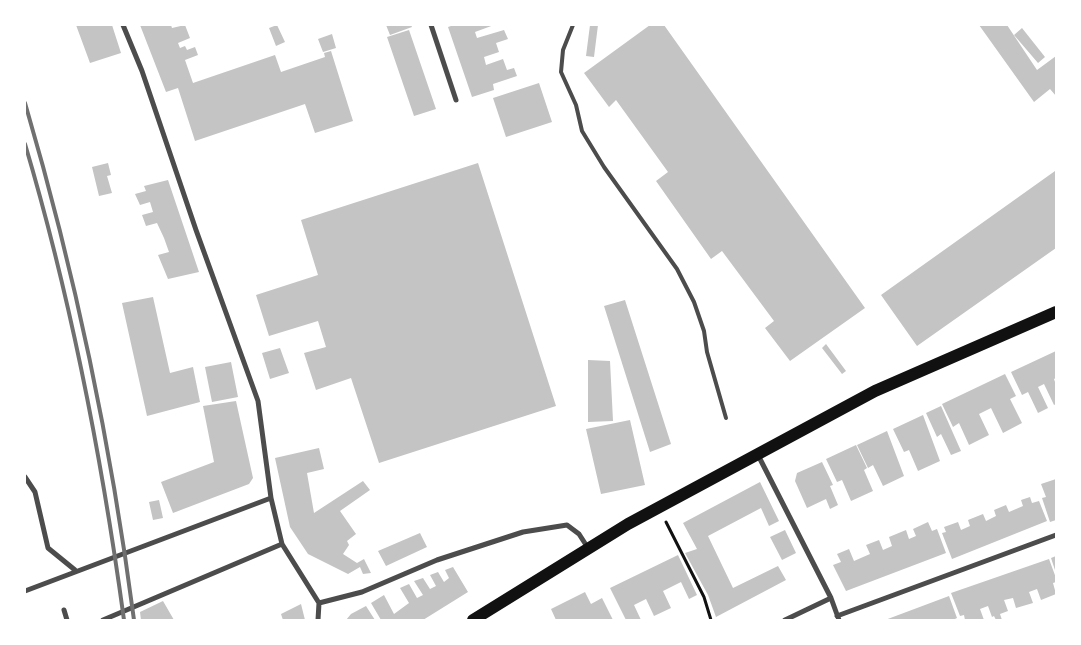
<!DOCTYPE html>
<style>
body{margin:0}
#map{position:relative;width:1081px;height:645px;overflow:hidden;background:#fff;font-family:"Open Sans",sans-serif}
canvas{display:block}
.frame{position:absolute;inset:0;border:26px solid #fff;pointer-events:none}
</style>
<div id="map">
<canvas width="1081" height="645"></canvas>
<div class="frame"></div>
</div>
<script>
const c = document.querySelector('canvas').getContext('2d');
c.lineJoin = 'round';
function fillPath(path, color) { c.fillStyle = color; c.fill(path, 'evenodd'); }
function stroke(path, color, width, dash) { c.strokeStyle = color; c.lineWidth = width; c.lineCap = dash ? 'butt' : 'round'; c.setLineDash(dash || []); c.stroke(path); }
fillPath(new Path2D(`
 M76 25H112L121 53 90 63Z
 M140 25H171L172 28 185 25 190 38 178 43 180 48 185 46 187 50 195 47 198 55 185 60 193 83 275 55 281 72 325 57 324 53 331 51 353 121 315 133 305 104 195 141 178 88 166 92Z
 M277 25 285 42 276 46 269 28Z
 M386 25H411L412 27 390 35Z
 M454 25H494L475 32 477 38 504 30 508 39 496 43 499 52 484 57 486 65 503 59 507 70 514 68 517 76 493 84 494 90 472 97 448 27Z
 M590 25H598L594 57 586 56Z
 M650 25H664L865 308 790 361 765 328 774 321 722 251 711 259 656 181 668 172 616 100 609 107 584 73Z
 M979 25H1007L1037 70 1056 56V96L1050 89 1034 102Z
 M1022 28 1045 57 1038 63 1014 35Z
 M409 30 436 109 414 116 387 37Z
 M332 34 336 48 323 52 318 39Z
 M539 83 552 122 506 137 493 98Z
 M108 163 111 175 107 176 112 193 99 196 92 167Z
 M478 163 556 406 379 463 351 378 316 390 304 353 326 347 318 321 269 336 256 295 318 275 301 220Z
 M1055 171 1056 248 917 346 881 295Z
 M168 180 199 272 168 279 158 255 169 252 164 238 157 223 146 226 142 215 153 212 150 202 140 205 135 194 146 191 144 186Z
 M153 297 170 373 193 367 200 402 147 416 122 303Z
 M625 300 671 444 650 452 604 306Z
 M826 344 846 371 842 374 822 348Z
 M280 348 289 373 270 379 262 353Z
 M1056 351V378L1054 379 1056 385V404L1054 405 1044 384 1038 387 1048 408 1038 413 1028 392 1022 395 1011 372Z
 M588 360 610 361 613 421 588 422Z
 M231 362 238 397 212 402 205 367Z
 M1005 374 1016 396 1010 399 1022 423 1003 433 991 408 979 414 989 435 969 445 959 423 953 427 942 404Z
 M236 401 253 478 249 484 173 513 161 482 214 462 203 406Z
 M941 406 961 451 951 455 941 434 937 437 926 413Z
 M923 415 940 461 918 471 909 450 904 452 893 429Z
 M630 420 645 485 601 494 586 429Z
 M887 431 904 476 883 486 873 465 868 468 857 445Z
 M856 445 867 468 864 470 873 491 851 501 842 480 837 482 826 459Z
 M319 448 324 469 307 473 314 513 363 481 370 490 340 511 356 534 347 541 349 545 343 554 357 563 364 559 371 573 363 574 360 567 348 574 308 554 290 527 275 458Z
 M822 462 833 485 830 486 838 505 830 509 826 499 807 508 795 481 797 473Z
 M1056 479V520L1050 522 1042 498 1046 497 1041 484Z
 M760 482 779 521 769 526 761 508 708 536 733 588 778 566 786 580 716 617 708 595 685 553 697 549 683 523Z
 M1030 497 1032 503 1039 501 1047 521 952 559 942 533 946 532 944 527 958 522 961 530 970 526 968 520 983 514 986 521 996 516 994 510 1006 505 1009 512 1023 506 1021 500Z
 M159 500 163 518 153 520 149 502Z
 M928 522 932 531 937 529 946 553 846 591 833 565 841 562 837 554 849 549 854 561 870 554 866 545 879 540 883 550 892 546 889 537 906 530 909 539 916 536 913 529Z
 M785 530 796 553 782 560 770 537Z
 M420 533 427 547 386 566 378 551Z
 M678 555 697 595 689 599 681 582 663 591 671 608 654 616 646 599 634 605 641 620H626L610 588Z
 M1056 556V573L1051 558Z
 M1049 559 1056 578V582L1053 583 1056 594 1041 600 1037 589 1029 592 1033 603 1016 608 1013 598 1004 600 1008 611 1000 614 1002 620H996L994 616 992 617 988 606 980 609 984 620H965L964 615 960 616 951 593Z
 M453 567 468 592 423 620H381L371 603 384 595 394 614 409 603 400 588 409 584 417 598 423 595 414 581 423 578 430 589 436 586 430 575 438 572 444 582 449 578 445 570Z
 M585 592 591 604 602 598 613 620H556L551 609Z
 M949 596 957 618 953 620H885Z
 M163 601 174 620H141L140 612Z
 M301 604 305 620H283L281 614Z
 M366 606 375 620H346L351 614Z`), '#c4c4c4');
stroke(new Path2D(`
 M666 522 704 597 711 620`), '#111', 3);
stroke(new Path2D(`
 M573 25 563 50 561 72 576 105 582 131 604 167 677 269 694 302 704 331 707 352 726 418`), '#4c4c4c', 4);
stroke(new Path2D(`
 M123 25 142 71 196 230 258 401 271 498 282 544 319 603 318 620
 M431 25 456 100
 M758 455 831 598 839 620
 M25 477 35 492 48 548 75 570
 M25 591 271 498
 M319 603 362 592 437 560 523 532 567 525 579 534 588 548
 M64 610 67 620
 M837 616 1056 535
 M103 620 282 544
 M785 620 831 598`), '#4c4c4c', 5);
stroke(new Path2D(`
 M473 620 628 524 875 391 1056 312`), '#111', 12);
stroke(new Path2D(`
 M25 103C75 273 111 444 134 620
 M25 144C71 299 102 459 124 620`), '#707070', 4);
</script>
